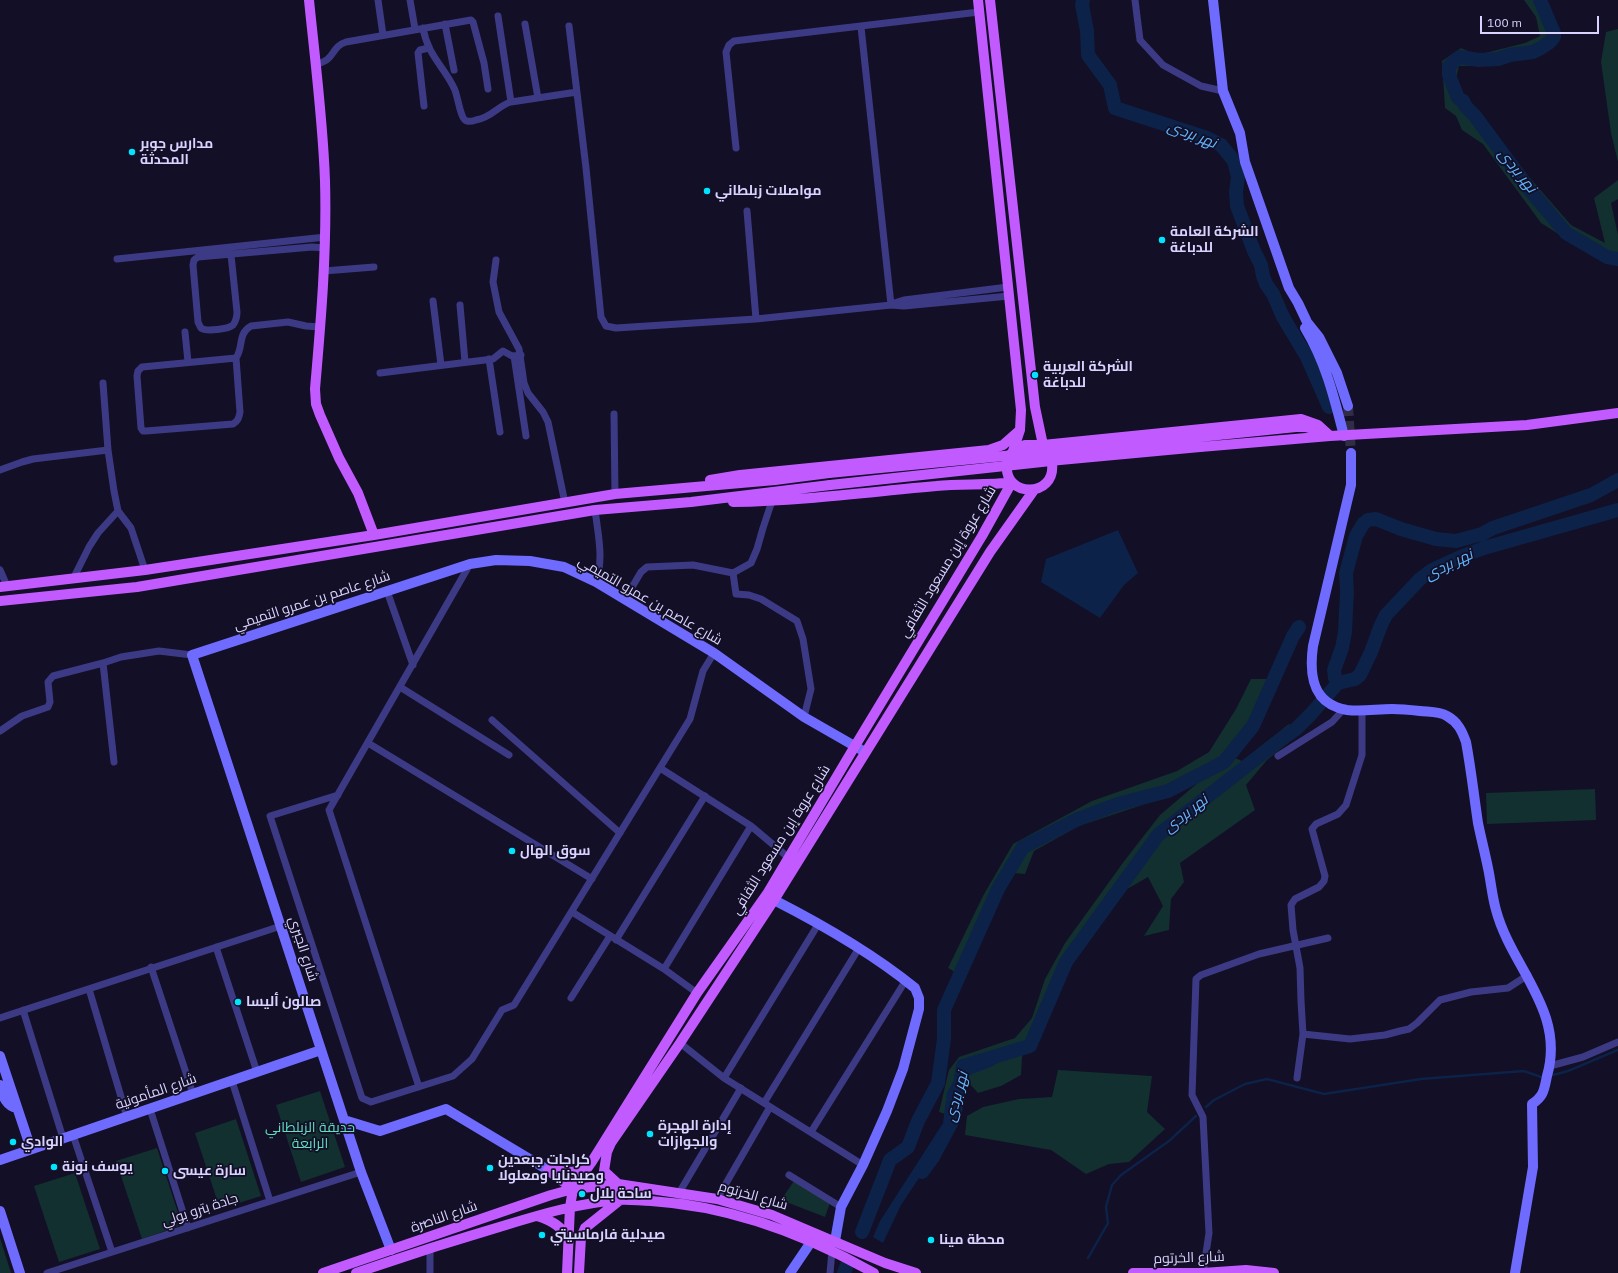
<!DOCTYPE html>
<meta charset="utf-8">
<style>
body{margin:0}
#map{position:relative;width:1618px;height:1273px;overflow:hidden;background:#130f26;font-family:"IBM Plex Sans",sans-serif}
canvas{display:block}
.scale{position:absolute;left:1480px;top:16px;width:119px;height:18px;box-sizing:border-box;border:2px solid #d9d4ff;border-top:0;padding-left:5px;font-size:12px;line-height:14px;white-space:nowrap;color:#d9d4ff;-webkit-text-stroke:3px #130f26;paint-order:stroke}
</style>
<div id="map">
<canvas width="1618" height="1273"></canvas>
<div class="scale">100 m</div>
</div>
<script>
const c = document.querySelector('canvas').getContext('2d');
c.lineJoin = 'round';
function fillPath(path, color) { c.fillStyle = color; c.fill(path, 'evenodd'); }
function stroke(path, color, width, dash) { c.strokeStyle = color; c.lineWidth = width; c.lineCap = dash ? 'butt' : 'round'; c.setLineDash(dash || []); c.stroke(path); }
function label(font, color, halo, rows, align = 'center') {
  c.font = font + ' "IBM Plex Sans",Cairo,sans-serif'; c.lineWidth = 3.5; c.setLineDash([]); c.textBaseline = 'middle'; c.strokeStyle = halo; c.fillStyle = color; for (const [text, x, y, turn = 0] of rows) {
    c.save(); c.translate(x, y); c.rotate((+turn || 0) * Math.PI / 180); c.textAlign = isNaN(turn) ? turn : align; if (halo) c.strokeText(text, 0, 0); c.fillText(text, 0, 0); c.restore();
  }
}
fillPath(new Path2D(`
 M1524 0H1543L1557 31 1553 44 1531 57 1477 66H1459L1456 78 1469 106 1505 146 1529 177 1571 225 1605 243 1594 198 1618 180V199L1611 203 1618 235V263L1582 249 1541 223 1483 144 1462 130 1456 116 1445 108 1442 61 1461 48 1477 55 1525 43 1540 36 1536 17Z
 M1618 29V162L1611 133 1601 62 1606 32Z
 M1251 679H1267L1251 719 1226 754 1242 761 1289 724 1299 734 1267 760 1246 785 1255 810 1180 863 1184 882 1171 899 1169 930 1144 936 1163 906 1148 877 1122 892 1105 919 1075 956 1059 993 1031 1037 1022 1057 1021 1075 1001 1086 978 1093 968 1082 949 1115 939 1112 949 1070 959 1057 1015 1038 1032 1018 1045 979 1065 943 1125 860 1160 815 1200 781 1169 796 1079 826 1034 851 1025 874 1014 873 1001 894 965 978 948 968 983 896 1013 844 1092 801 1177 771 1209 752 1236 709Z
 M1595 789 1596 820 1487 824 1486 793Z
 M1058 1070 1152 1076 1147 1112 1165 1129 1129 1162 1109 1164 1086 1174 1051 1150 965 1135 967 1116 983 1107 1019 1099 1052 1097Z
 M320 1091 345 1167 301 1182 276 1105Z
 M236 1119 261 1196 220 1209 195 1133Z
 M157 1148 182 1225 142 1239 116 1161Z
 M75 1173 100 1249 59 1262 34 1186Z
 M794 1181 830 1203 825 1217 781 1200Z
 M0 1238 11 1273H0Z`), '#12302f');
fillPath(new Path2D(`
 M1118 530 1138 573 1124 585 1100 618 1041 582 1046 559Z
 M1017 1050 993 1066 972 1074 961 1080 954 1118 933 1157 901 1205 883 1243 873 1237 880 1221 943 1123 947 1092 963 1066Z`), '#0c2248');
stroke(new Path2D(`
 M1553 1075 1568 1071 1618 1050
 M1206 1107 1214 1100 1245 1084 1267 1079 1324 1094 1421 1079 1524 1071 1541 1077
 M1088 1258 1108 1223 1106 1207 1112 1185 1121 1175 1169 1141 1196 1116`), '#0c2248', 2.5);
stroke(new Path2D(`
 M1083 0 1082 5 1087 31 1088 55 1110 85 1115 108 1207 138 1221 145 1234 161 1238 177 1236 192 1237 206 1254 251 1261 265 1263 276 1266 284 1273 294 1283 317 1307 357 1329 407
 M1540 0 1554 33V37L1550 42 1541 48 1533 52 1510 55 1498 59 1479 60 1460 57 1454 61 1449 67V75L1458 98 1463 101 1466 107 1475 116 1529 189 1566 233 1607 257 1618 259
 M1338 683 1335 678 1334 670 1342 648 1345 632 1347 592 1346 573 1356 536 1363 524 1368 520 1376 519 1401 529 1436 539 1456 541 1482 534 1493 528 1591 495 1618 480
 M922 1172 933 1157 954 1118 963 1066 1030 1046 1066 962 1158 835 1276 743 1296 729 1311 714 1338 683 1355 679 1360 675 1371 652 1381 625 1386 615 1420 579 1432 570 1460 557 1484 548 1618 510
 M862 1232 890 1160 908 1147 918 1121 938 1083 944 1039V1010L998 889 1023 847 1078 819 1118 804 1168 791 1224 762 1253 726 1293 636 1299 627
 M844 1273 847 1265`), '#0c2248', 14);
stroke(new Path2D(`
 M1348 406 1351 453`), '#312d47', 10, [10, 5]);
stroke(new Path2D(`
 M378 0 383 35
 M410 0 415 29
 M1135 0 1140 40 1163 65 1201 86 1223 91
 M498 16 511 102
 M445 24 454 70
 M525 24 538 98
 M569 26 586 168 601 317 606 326 616 328 756 319 891 305 904 306 1009 296
 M861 27 891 305
 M423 28C428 56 443 65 454 88 458 95 460 120 467 121 470 122 473 121 476 120 493 117 497 106 511 102L577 92
 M315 64C336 61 330 47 346 42L471 20 473 22 484 63 488 89
 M424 106 418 53 420 50 429 48
 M736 148 726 52 729 45 734 41 979 12
 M747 211 756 319
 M231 255 237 312C237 316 236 321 233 325 229 329 206 332 201 328 200 327 199 324 198 322L193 265 194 260 198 257 312 247 325 248
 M117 259 326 237
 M496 260 493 282 499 312 519 349 524 383 528 393 543 412 548 422 565 503
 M324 271 374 267
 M433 301 441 365
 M891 304 904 300 1008 287
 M460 305 465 362
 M185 332 188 362
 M514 356 526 436
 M236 358 142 367 138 371 137 376 141 428 143 431H146L233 424C238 421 239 418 240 412L236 358C244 347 237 334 251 326L288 322 306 326 320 327
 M489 359 500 432
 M380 373 493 359 503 351 512 356 521 355
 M103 383 108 450 114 491 118 511 131 528 145 570
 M614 414 615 494
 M0 470 22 462 33 459 108 450
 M772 501 763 528 757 549 751 563 733 573 736 594 749 595 761 599 797 621 803 639 811 689 804 717
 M595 510C598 534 604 559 596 582
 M0 570 7 586
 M73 579 89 547 98 533 118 511
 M387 591 413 665
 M625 599 641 572 647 567 693 565 733 573
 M103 663 114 762
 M400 687 509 755
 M492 720 620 833
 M0 731 22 716 48 707 50 702 48 682 53 676 103 663 121 657 159 651 192 655
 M368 743 592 879
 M1278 756 1332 722 1342 711 1346 710
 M660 768 751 826 789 858
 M338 795 270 816 362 1098 371 1102 453 1076 472 1059 502 1010 514 1005 690 719 703 671 714 653
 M572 912 664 969 697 993
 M616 940 705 796
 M216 947 257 1072
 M151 967 193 1094
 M664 969 751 826
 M89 989 127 1117
 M571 998 610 936
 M23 1010 63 1138
 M0 1018 281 926
 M1303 1034 1350 1039 1385 1035 1400 1031 1409 1029 1417 1023 1440 1000 1471 992 1508 988 1528 975
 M680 1043 724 1078 863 1165
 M1550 1066 1583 1057 1618 1042
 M724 1078 819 923
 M1297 1078 1303 1034 1301 1001 1300 968 1293 930 1291 905 1295 899 1319 887 1324 881 1325 876 1312 829 1316 824 1338 814 1346 805 1362 755V710
 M232 1081 270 1201
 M419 1087 329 810 470 564
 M764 1103 859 948
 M150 1109 188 1228
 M811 1132 906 980
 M73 1135 112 1252
 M789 1175 841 1207
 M679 1193 741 1088
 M717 1199 770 1107
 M47 1273 361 1172
 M430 1273V1247
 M830 1273 832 1251
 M1203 1273 1209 1233 1203 1117 1192 1095 1196 979 1201 975 1259 954 1328 938`), '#3d3a85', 7);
stroke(new Path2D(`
 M1213 0 1223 91 1240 133 1245 162 1289 288 1298 303 1307 322 1319 337 1337 373 1348 406
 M1305 328C1326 363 1334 397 1344 436
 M1351 453V485L1313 646C1309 675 1312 704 1347 710 1362 712 1377 709 1392 709 1402 709 1411 710 1420 711 1429 712 1439 711 1447 716 1458 722 1462 731 1466 742 1471 769 1474 796 1478 823 1481 838 1485 853 1488 868 1491 882 1492 896 1496 910 1511 967 1566 1011 1547 1076 1544 1090 1544 1096 1532 1104L1533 1167 1515 1273
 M774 900C823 925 872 953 915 988L919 998V1009L903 1069 887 1111 863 1165 841 1207 835 1241
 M0 1056 31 1149
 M0 1085C3 1095 5 1106 17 1108
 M344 1120 380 1131 446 1109 548 1170
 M0 1160 321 1050
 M0 1211 20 1273
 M391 1250 361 1172 192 655 470 564 496 560 530 561 564 567 596 582 714 653 804 717 865 752
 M790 1273 811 1242`), '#6f6bff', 10);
stroke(new Path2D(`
 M309 0C315 60 323 121 325 181 327 250 321 320 315 389L316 404 320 415 339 458 358 493 374 535
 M978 0 1021 410 1020 430 1013 451
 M990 0 1035 407 1043 445 1301 419 1318 425 1330 436
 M1199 437 1296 427H1305L1321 431
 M1025 445H1043C1047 451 1052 457 1052 464 1056 498 1003 498 1007 464 1008 454 1016 448 1025 445Z
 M1200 447 1330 436 1527 425 1618 413
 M710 480 740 475 989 450 1003 445 1020 430
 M733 502C801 501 869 492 936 486 962 483 987 486 1012 482
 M0 587 145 570 374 535 615 494 775 480 829 473
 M0 601 137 587 595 510 691 502 830 485
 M548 1170 573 1172 589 1165
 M549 1171 573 1189
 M537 1216C550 1220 563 1226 568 1240
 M323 1273 551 1195 573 1189 618 1184 717 1199 772 1215 885 1263 916 1273
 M356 1273C405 1256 455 1240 506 1225 542 1214 580 1203 618 1200 629 1199 640 1201 651 1201 730 1206 805 1234 874 1273
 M567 1273 570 1207 573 1189 591 1163 697 993 767 894 855 746 982 536 1012 482
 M579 1273 581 1237 585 1228 620 1200 618 1184 604 1171 607 1152 611 1143 680 1043 774 900 990 552 1034 490
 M1133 1273H1203L1246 1270 1274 1273`), '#c25bff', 10);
stroke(new Path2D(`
 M829 473 1199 437
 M830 485 1060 460 1200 447`), '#c25bff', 10);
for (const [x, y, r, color] of [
 [132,152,4,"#00e5ff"],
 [707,191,4,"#00e5ff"],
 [1162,240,4,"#00e5ff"],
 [1035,375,4,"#00e5ff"],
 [512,851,4,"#00e5ff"],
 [238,1002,4,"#00e5ff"],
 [650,1134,4,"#00e5ff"],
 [13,1142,4,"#00e5ff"],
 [54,1167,4,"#00e5ff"],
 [490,1168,4,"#00e5ff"],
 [165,1171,4,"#00e5ff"],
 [582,1194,4,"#00e5ff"],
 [542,1235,4,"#00e5ff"],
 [931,1240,4,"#00e5ff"]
]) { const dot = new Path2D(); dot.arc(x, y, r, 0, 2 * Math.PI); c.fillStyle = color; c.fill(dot); stroke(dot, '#130f26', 1.5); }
label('bold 14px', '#d9d4ff', '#130f26', [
 ["مدارس جوبر",140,144],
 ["المحدثة",140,160],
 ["مواصلات زبلطاني",715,191],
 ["الشركة العامة",1170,232],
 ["للدباغة",1170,248],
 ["الشركة العربية",1043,367],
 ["للدباغة",1043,383],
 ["سوق الهال",520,851],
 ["صالون أليسا",246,1002],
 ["إدارة الهجرة",658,1126],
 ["والجوازات",658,1142],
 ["الوادي",21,1142],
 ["كراجات جبعدين",498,1160],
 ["وصيدنايا ومعلولا",498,1176],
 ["يوسف نونة",62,1167],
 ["سارة عيسى",173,1171],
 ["ساحة بلال",590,1194],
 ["صيدلية فارماسيتي",550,1235],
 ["محطة مينا",939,1240]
], 'left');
label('14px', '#d9d4ff', '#130f26', [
 ["شارع عروة إبن مسعود الثقافي",948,562,-59],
 ["شارع عاصم بن عمرو التميمي",312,601,-18],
 ["شارع عاصم بن عمرو التميمي",650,601,30],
 ["شارع عروة إبن مسعود الثقافي",781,840,-58],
 ["شارع الجبري",303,949,72],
 ["شارع المأمونية",156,1092,-19],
 ["شارع الخرتوم",753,1196,16],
 ["جادة بترو بولي",200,1210,-18],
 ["شارع الناصرة",444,1217,-19],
 ["شارع الخرتوم",1189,1258,-2]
]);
label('14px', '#5fe0c0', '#130f26', [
 ["حديقة الزبلطاني",310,1128],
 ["الرابعة",310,1144]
]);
label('italic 15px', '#62b6ff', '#130f26', [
 ["نهر بردى",1192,135,21],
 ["نهر بردى",1517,171,51],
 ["نهر بردى",1449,565,-26],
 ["نهر بردى",1186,814,-38],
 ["نهر بردى",957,1097,-75]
]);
</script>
